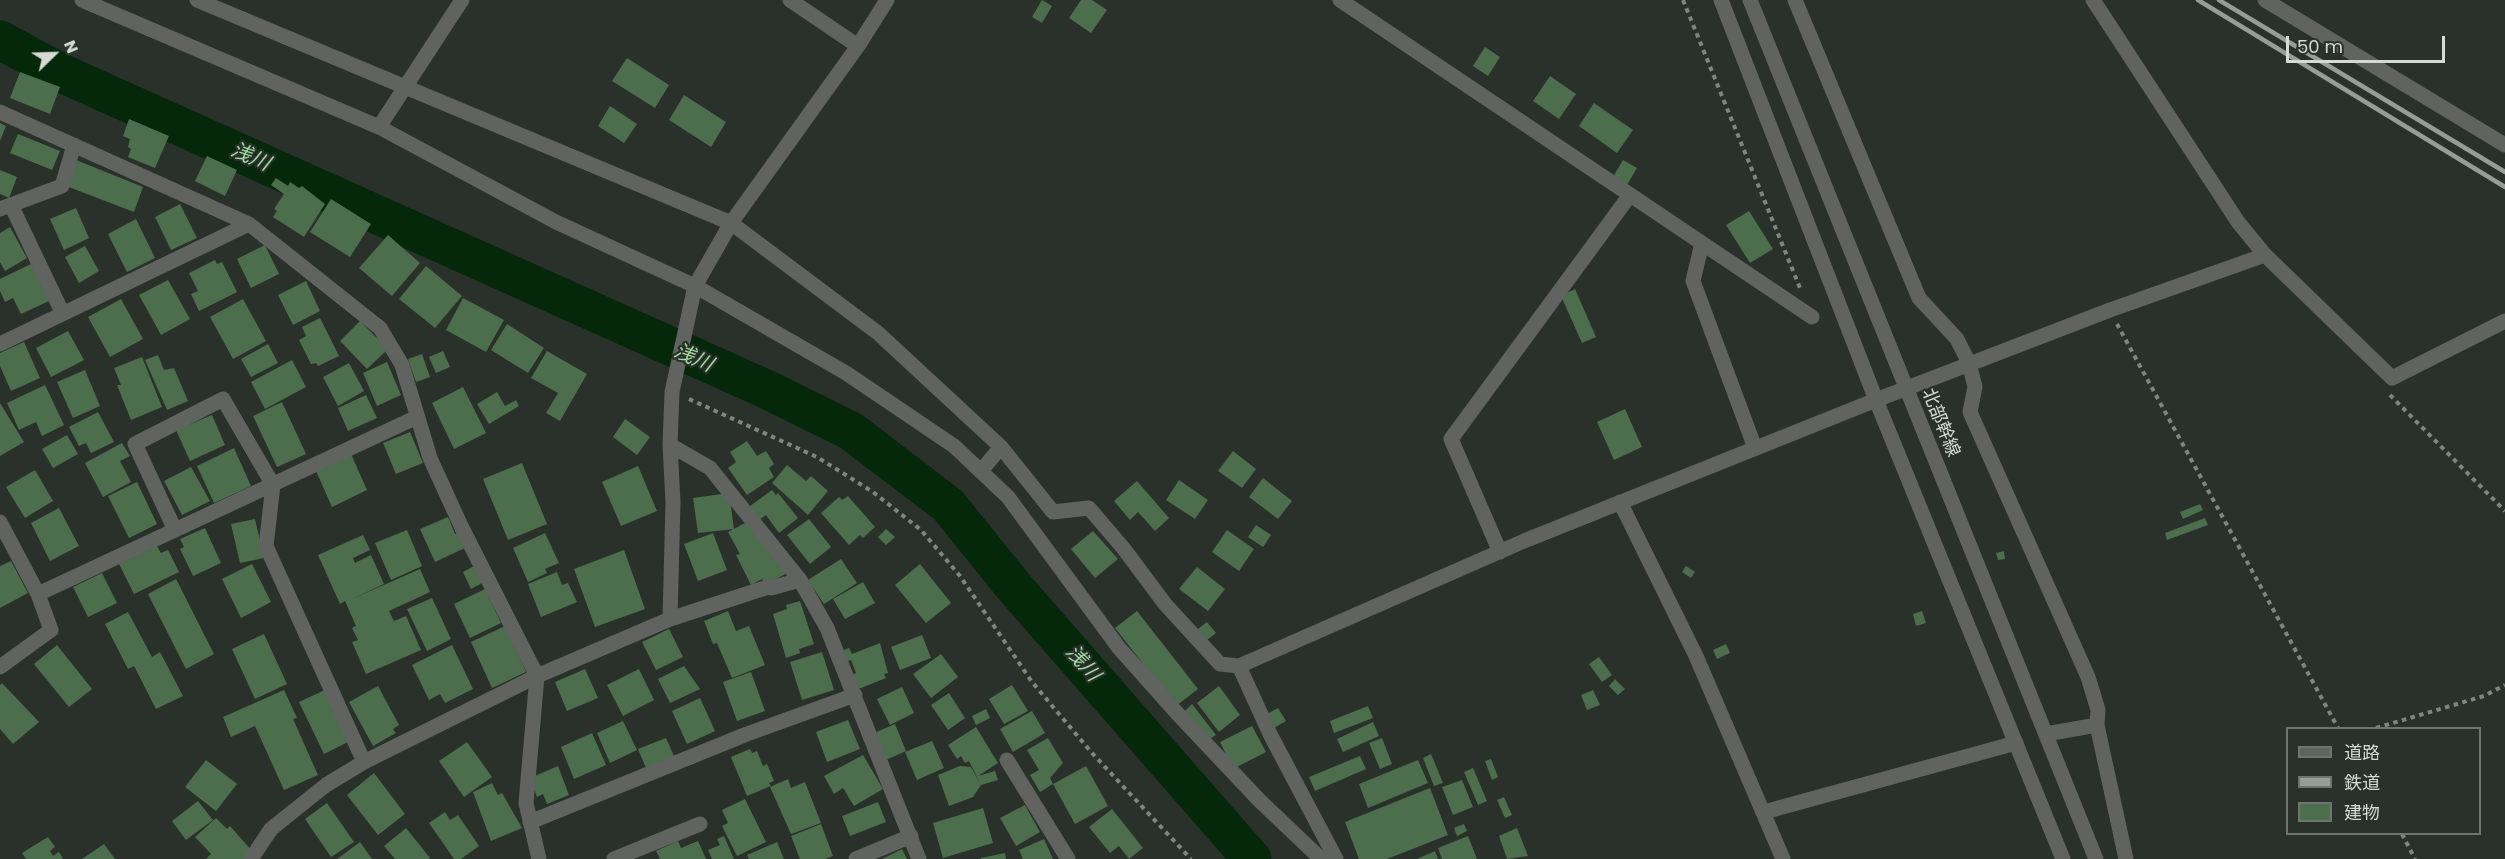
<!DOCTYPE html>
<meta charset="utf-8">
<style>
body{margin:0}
#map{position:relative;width:2505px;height:859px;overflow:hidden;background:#2a312a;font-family:Poppins,"Noto Sans JP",sans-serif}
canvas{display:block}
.legend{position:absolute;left:2286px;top:727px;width:195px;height:108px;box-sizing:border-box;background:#2a312a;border:2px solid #6e756e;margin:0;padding:8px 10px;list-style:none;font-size:18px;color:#d5dad5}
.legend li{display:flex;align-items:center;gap:12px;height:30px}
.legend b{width:30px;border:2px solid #6e756e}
.north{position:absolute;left:24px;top:24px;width:60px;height:60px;-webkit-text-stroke:4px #2a312a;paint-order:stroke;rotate:67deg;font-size:16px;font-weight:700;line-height:24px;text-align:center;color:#d5dad5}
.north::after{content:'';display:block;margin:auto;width:21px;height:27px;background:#d5dad5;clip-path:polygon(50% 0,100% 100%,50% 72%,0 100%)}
.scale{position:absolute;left:2286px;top:36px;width:159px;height:27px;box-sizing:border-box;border:3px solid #d5dad5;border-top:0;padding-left:8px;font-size:18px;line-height:21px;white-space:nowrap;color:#d5dad5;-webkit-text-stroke:4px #2a312a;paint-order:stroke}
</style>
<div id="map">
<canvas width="2505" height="859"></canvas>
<ul class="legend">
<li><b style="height:8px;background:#606360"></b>道路</li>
<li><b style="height:8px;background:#969c96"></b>鉄道</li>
<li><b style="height:16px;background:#4c6e4d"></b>建物</li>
</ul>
<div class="north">N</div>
<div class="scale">50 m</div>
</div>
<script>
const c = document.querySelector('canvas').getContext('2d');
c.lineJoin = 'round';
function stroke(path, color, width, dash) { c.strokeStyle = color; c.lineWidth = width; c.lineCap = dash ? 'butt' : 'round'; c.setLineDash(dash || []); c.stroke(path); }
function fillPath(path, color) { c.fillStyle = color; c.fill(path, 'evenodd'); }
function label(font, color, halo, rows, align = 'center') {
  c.font = font + ' Poppins,"Noto Sans JP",sans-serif'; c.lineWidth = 4.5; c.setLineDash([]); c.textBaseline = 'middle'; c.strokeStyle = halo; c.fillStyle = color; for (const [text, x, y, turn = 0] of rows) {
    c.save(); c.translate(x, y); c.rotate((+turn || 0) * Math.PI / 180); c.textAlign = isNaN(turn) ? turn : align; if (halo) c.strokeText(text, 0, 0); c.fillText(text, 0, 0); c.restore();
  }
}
stroke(new Path2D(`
 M0 40 59 72 768 390 851 431 948 505 1015 588 1252 859`), '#05270a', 39);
fillPath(new Path2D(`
 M1042 0 1052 6 1042 23 1032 17Z
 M1081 0H1092L1107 10 1091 33 1069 18Z
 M1485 47 1500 57 1488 76 1473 66Z
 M627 58 669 85 655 108 612 81Z
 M20 72 60 87 50 114 10 98Z
 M1550 76 1576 94 1559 119 1533 101Z
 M684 95 726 122 711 147 669 120Z
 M1594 103 1633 130 1617 153 1579 126Z
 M610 106 637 124 624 143 598 126Z
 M129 119 169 136 155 168 128 157 131 149 128 147 130 139 123 136Z
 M0 123 6 126 0 141Z
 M18 134 60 151 52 170 10 153Z
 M207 156 237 170 225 196 195 181Z
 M76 160 143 187 134 212 66 186Z
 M1623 160 1637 168 1627 185 1613 177Z
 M0 170 17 177 9 198 0 194Z
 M276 178 288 186 290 182 299 188 302 186 325 204 304 237 273 217 277 211 274 209 284 194 271 185Z
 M331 199 371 224 350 257 310 232Z
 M180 204 197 238 171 250 155 217Z
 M76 208 89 238 64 250 50 219Z
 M1749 211 1773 249 1750 263 1726 225Z
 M136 219 155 258 127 272 108 234Z
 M10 227 27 258 5 271 0 262V233Z
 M388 235 420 263 392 296 359 268Z
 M265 245 279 274 251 288 237 259Z
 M85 246 99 271 79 283 65 257Z
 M215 260 217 264 222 262 237 292 199 311 191 294 198 291 189 273Z
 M35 262 49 301 21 314 13 298 5 302 0 291V279Z
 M426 266 462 296 435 328 399 299Z
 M168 280 190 319 161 335 139 295Z
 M306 281 320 311 293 325 278 295Z
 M1575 289 1596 337 1582 343 1561 296Z
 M463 298 504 320 486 352 446 330Z
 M121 299 143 339 110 357 88 317Z
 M243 299 266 341 233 359 210 317Z
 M320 318 339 356 318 366 316 363 311 364 299 340 306 336 302 327Z
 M360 321 388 349 367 369 340 341Z
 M507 324 544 348 528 373 491 350Z
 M68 331 84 360 51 377 36 348Z
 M24 342 40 378 11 391 0 366V353Z
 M268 344 278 363 251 377 241 359Z
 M443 351 450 367 436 373 429 357Z
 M547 351 587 374 560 421 546 413 558 393 531 378Z
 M422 354 430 377 416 382 408 359Z
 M158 355 164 370 174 368 188 401 167 410 145 360Z
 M142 357 162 407 131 420 117 385H121L114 368Z
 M292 360 306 387 265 409 251 382Z
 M387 362 401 395 377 406 363 373Z
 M349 363 364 391 338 406 323 377Z
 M85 370 100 406 73 418 57 382Z
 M45 385 64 425 42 436 36 422 19 430 7 403Z
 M463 387 486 433 454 449 432 403Z
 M497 392 505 406 516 400 519 406 489 424 477 404Z
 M366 395 377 418 348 431 338 408Z
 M282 402 306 454 277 467 253 416Z
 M0 403 24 442 0 456Z
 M1625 409 1642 447 1614 460 1597 422Z
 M98 412 114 442 91 453 86 443 79 446 69 427Z
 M212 415 225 445 190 461 176 430Z
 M625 419 650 437 637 455 613 437Z
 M410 432 423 463 396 474 383 443Z
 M67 435 78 454 53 468 42 449Z
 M747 441 757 456 766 451 774 464 769 468 774 477 747 495 728 468 736 462 730 452Z
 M122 443 130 456 120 461 131 482 103 497 85 463Z
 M234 448 251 486 214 503 197 466Z
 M1233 451 1256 469 1242 488 1218 471Z
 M351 454 367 490 332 507 316 471Z
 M522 463 547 524 508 540 483 479Z
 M787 465 806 481 811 476 828 491 808 515 772 483Z
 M638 466 657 511 621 526 602 482Z
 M191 467 210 501 182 515 164 481Z
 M35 470 53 501 25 518 6 487Z
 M1263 478 1292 501 1278 519 1249 497Z
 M1179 480 1208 500 1195 519 1166 500Z
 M1137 481 1169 518 1155 531 1138 512 1130 520 1114 501Z
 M137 482 157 524 129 538 108 496Z
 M772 490 776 495 778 493 798 518 779 533 766 515 756 522 746 509Z
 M729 493 734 529 698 533 693 498Z
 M848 496 875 527 863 538 860 535 849 545 821 513 839 497 842 500Z
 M2200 504 2203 510 2183 519 2180 512Z
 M59 508 79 546 50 561 31 523Z
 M448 517 455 534 460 532 467 547 435 562 420 529Z
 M2205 518 2208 525 2167 540 2165 533Z
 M255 519 264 558 240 563 231 524Z
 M809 519 831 547 810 564 787 535Z
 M751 520 787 573 765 585 762 579 751 585 736 555 740 554 728 532Z
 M1256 525 1271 535 1263 547 1248 537Z
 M205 528 221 563 193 576 180 549 184 547 180 539Z
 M886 529 895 537 886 545 878 537Z
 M407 530 422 566 391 580 375 543Z
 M1227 530 1254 549 1239 571 1212 552Z
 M1093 531 1118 559 1095 578 1071 549Z
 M545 533 559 563 545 569 547 573 528 582 513 548Z
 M713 533 727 570 698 581 684 544Z
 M363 535 370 550 353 558 355 563 371 555 384 584 352 599 420 569 430 592 389 611 394 621 406 616 421 650 366 674 352 642 358 640 352 628 356 626 345 601 340 604 318 555Z
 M157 546 161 553 168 550 179 572 134 594 119 564Z
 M624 550 645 609 595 627 574 569Z
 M2004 551 2005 559 1998 560 1996 553Z
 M841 559 857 583 824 604 808 580Z
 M11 561 28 593 0 608V566Z
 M252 564 271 602 241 618 222 579Z
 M920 564 951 603 926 623 895 585Z
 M474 566 482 583 471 589 463 572Z
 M1686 566 1695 572 1691 578 1682 572Z
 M1197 567 1225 589 1208 611 1179 589Z
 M557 572 562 585 568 583 577 602 541 617 528 584Z
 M102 573 117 603 88 617 73 587Z
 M176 579 214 654 186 669 148 594Z
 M863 582 875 603 845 619 833 599Z
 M485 589 501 623 470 638 454 604Z
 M432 598 451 639 427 651 407 609Z
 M800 601 814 644 799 649 800 653 786 658 773 614 787 609 786 605Z
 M728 611 736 631 749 626 765 665 732 678 717 643 713 644 704 621Z
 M1137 611 1198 689 1176 706 1115 628Z
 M1922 611 1926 623 1916 626 1913 614Z
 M128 612 152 657 160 652 183 696 156 709 134 666 128 669 105 624Z
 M1207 622 1216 633 1207 640 1198 629Z
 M505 626 526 672 492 688 471 642Z
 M669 629 683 657 656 670 642 642Z
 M264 634 287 684 255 699 232 649Z
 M922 635 931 658 900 670 891 647Z
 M880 643 888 673 884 674 886 678 856 690 850 676 856 673 851 660 844 662 840 652 849 648 852 654Z
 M1726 644 1730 653 1717 659 1713 650Z
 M57 645 92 689 69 707 34 664Z
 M452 645 473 689 445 703 440 694 429 700 412 665Z
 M822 652 834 690 802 700 790 662Z
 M941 654 958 677 931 698 913 674Z
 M1599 657 1612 675 1602 682 1589 664Z
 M684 666 700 689 670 703 658 679Z
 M585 669 598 698 567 711 555 682Z
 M639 669 654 700 623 716 607 685Z
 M751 672 765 711 737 721 723 682Z
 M1615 679 1625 689 1618 695 1609 686Z
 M2 683 39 722 13 744 0 729V685Z
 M1012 685 1028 711 1004 724 989 699Z
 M378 686 399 725 393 729 396 733 373 746 349 702Z
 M1219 686 1240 715 1219 732 1197 703Z
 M902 687 914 713 890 725 877 699Z
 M327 689 352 740 324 754 299 702Z
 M284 690 297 718 293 719 318 775 284 790 255 726 231 737 223 717Z
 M1593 690 1600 705 1587 710 1581 695Z
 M949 693 965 718 948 730 931 705Z
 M700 698 715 731 687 744 672 711Z
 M1192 704 1216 735 1208 740 1185 711Z
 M1368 706 1373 718 1334 733 1330 721Z
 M1278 708 1286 721 1274 728 1267 714Z
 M986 709 990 718 976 725 972 716Z
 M1032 711 1045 733 1013 752 1000 729Z
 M848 720 860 749 827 762 816 732Z
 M623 721 637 750 610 763 597 733Z
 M1373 722 1379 736 1343 752 1337 739Z
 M895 724 906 751 886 760 874 733Z
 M1252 726 1266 752 1233 769 1220 742Z
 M976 727 998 763 978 776 995 771 998 780 981 785 973 797 949 806 938 775 960 766 971 767 981 785 969 761 965 763 961 756 957 759 948 745Z
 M592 733 606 765 574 779 561 747Z
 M666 738 674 756 646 768 638 749Z
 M1048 738 1063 763 1050 778 1053 784 1040 792 1030 775 1039 770 1027 750Z
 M1382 738 1392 764 1380 769 1369 743Z
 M932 741 944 768 917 780 905 752Z
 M467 742 492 777 464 797 439 761Z
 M750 749 752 753 757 751 763 766 767 764 774 781 769 783 771 786 747 796 731 757Z
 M1431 754 1443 783 1434 786 1423 758Z
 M863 755 883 789 854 806 843 788 834 794 824 776Z
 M1360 756 1366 769 1315 791 1309 777Z
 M1491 759 1498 777 1492 780 1485 761Z
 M206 760 237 784 216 811 185 787Z
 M1418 760 1428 783 1368 808 1359 784Z
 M558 766 569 795 547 804 543 794 537 797 530 778Z
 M1086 766 1108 806 1075 824 1053 784Z
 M1473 768 1487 801 1478 805 1464 772Z
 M374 773 405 814 378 835 347 795Z
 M788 779 791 788 805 782 821 823 791 834 770 787Z
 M1462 780 1473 807 1453 815 1442 787Z
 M492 783 498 795 502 793 522 828 491 841 473 792Z
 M1430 788 1448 835 1387 859H1359L1345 822Z
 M1504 797 1512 815 1505 818 1497 800Z
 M745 799 766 842 737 856 722 826 728 823 722 810Z
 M198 801 213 820 186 840 172 821Z
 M878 802 886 822 850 836 842 816Z
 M327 803 354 842 331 857 305 819Z
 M1025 805 1040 832 1016 846 1000 818Z
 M983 808 993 843 943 858 933 823Z
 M1112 809 1143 848 1129 859 1119 846 1110 853 1089 827Z
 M445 812 450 820 458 815 479 846 461 859H454L429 823Z
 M216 818 227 829 230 826 252 851 244 859H206L211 854 195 837Z
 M821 824 833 856 825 859H800L791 836Z
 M1464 824 1467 831 1457 836 1454 828Z
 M406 828 430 858 429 859H395L384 846Z
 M1517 828 1528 856 1507 859 1499 836Z
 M724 836 734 859H712L708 850 720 845 717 839Z
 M1468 836 1477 859H1442L1438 848Z
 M48 837 55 847 50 851 53 856 59 852 63 859H26L22 853Z
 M1044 839 1053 859H1023L1019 850Z
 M678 841 681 848 698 841 706 859H660L656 851Z
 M360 842 372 859H337Z
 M777 842 784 859H749L747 855Z
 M104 844 115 859H82Z
 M902 849 907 859H882Z
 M1435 851 1438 859H1417Z
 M1005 853 1006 859H981V858Z`), '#4c6e4d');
stroke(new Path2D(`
 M1683 0 1800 288
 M2117 324 2338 728
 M2390 395 2505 511
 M689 399 817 457 873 492 921 530 960 576 1032 682 1092 753 1191 859
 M2376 728 2484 696 2505 685
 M2402 834 2415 859`), '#7f857f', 4, [4.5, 4.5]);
stroke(new Path2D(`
 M197 0 731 223 878 333 1001 447 1053 512 1089 508 1124 549 1165 604 1220 664 1239 666 1524 541 1876 400 2110 310 2265 255
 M790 0 858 46
 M1340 0 1812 317
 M1795 0 1919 298 1957 339 1969 363 1975 387 1970 412 2088 677 2098 710 2097 725 2126 859
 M2093 0 2238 222 2265 255 2392 378 2505 321
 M2265 0 2505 145
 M0 112 249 224
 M379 127 462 0
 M11 205 62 312
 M0 209 62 186 74 145
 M1702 243 1693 281 1755 448
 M0 344 249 224 380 328 402 365 430 458 462 528 537 676 526 803 539 859
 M670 445 710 468 800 580
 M981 471 1001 447
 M1620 502 1696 656 1783 859
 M0 522 38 594 51 630 0 667
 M175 530 135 444 223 399 273 485 266 546 364 762
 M1500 552 1451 439 1630 195
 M38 594 417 417
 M670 619 673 502 670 445 672 392 695 286 731 223 858 46 887 0
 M1239 666 1270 734 1336 859
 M2046 734 2097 725
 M1007 760 1068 859
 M1764 812 2016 743
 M530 822 747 734 855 695
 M251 859 271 829 326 785 364 762 537 676 670 619 768 587 771 588 800 580 827 628 919 859
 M614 859 700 824
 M856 859 911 836`), '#606360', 15);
stroke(new Path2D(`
 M82 0 379 127 556 222 695 286 846 373 954 446 1008 497 1119 648 1176 712 1259 800 1321 859
 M1721 0 1876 400 2063 859
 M1750 0 2096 859`), '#606360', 15);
stroke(new Path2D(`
 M2198 0 2505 187
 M2219 0 2505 172`), '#969c96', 4.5);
label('18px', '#d5dad5', '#2a312a', [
 ["北部幹線",1940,423,68]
]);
label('italic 20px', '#a0d9a3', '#2a312a', [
 ["浅川",250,158,24],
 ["浅川",693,359,24],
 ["浅川",1082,664,49]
]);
</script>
